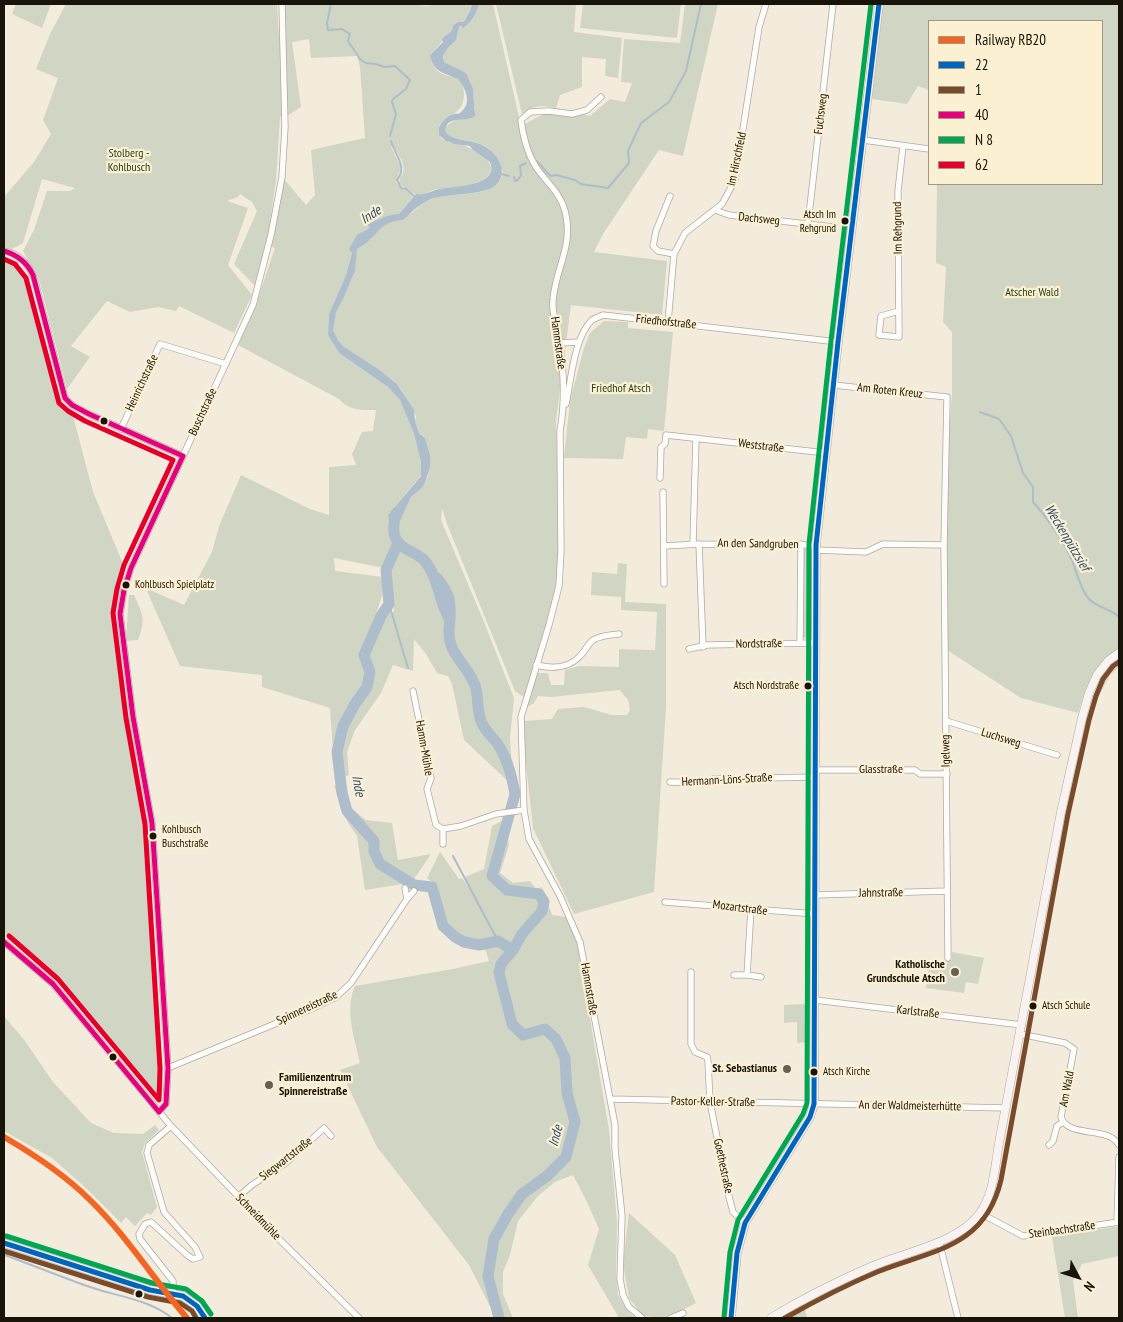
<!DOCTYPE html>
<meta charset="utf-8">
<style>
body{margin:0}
#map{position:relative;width:1123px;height:1322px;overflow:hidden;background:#f3ecdc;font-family:"PT Sans Narrow",sans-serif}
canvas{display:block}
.frame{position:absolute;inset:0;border:5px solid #18140a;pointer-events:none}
.legend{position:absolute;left:928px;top:20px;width:175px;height:165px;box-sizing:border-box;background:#fcf0d3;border:1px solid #a19883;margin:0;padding:6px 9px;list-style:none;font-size:15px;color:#18140a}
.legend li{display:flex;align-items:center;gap:10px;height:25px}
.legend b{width:25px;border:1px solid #a19883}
.north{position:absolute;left:1053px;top:1252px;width:50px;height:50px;-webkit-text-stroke:4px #fcf0d3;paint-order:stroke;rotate:130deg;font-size:14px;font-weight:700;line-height:20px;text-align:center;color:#18140a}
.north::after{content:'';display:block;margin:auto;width:18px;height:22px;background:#18140a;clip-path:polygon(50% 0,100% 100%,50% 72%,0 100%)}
</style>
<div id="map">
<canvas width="1123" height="1322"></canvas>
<div class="frame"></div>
<ul class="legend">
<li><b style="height:6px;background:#f26522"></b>Railway RB20</li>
<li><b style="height:6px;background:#0065bd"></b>22</li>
<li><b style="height:6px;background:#7a4b2a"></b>1</li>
<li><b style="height:6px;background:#e5007d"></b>40</li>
<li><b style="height:6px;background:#00a651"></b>N 8</li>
<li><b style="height:6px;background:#e4002b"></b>62</li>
</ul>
<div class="north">N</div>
</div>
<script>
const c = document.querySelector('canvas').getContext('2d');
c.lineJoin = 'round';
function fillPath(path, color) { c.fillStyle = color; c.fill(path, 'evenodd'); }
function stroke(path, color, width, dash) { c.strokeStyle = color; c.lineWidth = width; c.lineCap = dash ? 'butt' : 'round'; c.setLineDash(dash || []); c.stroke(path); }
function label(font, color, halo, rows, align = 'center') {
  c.font = font + ' "PT Sans Narrow",sans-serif'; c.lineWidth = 4.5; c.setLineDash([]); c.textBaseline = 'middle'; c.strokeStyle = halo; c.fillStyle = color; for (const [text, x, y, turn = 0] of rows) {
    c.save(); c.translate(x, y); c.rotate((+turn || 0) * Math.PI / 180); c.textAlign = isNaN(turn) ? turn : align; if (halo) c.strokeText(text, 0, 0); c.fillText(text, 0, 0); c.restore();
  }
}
fillPath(new Path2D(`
 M16 4H51L42 28 12 14Z
 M66 4H277L279 37 285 30V4H415L427 6 434 4H472L470 11 464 22H458L454 24 453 29 430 55C431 62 434 68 439 72 450 80 462 72 464 93 464 98 463 105 460 108 454 115 446 117 439 126 439 131 439 138 444 140 448 142 454 142 459 144 468 146 491 158 491 168 492 187 449 187 437 189 431 190 425 195 419 195 414 195 402 187 399 183L400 178C409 168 399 155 393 146L391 147 401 167 396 182C400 190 409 190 413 197L399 214C389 213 380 221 370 223L371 228 357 236 354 244 349 249 352 253 346 275 329 314 328 335 339 353 388 387 400 400 414 434 421 462V475L388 515C388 524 394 535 393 544 392 552 386 559 384 568L334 558 335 571 383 577 382 596 376 614 394 612 391 574 395 538 398 526 411 497 422 488 428 476 430 462 424 436 419 433 415 421 416 416C410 406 404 392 396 383 381 367 331 350 333 325 334 308 347 292 353 276 356 268 355 258 357 249 361 246 365 243 369 240 376 234 380 225 389 222 394 221 400 221 404 219 415 212 419 203 432 199 452 192 478 198 496 185 500 182 502 176 503 172 499 165 494 153 488 148 476 139 458 143 446 133V127C452 120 460 118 469 119L475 109C473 103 474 98 473 93 468 71 462 72 444 62 441 52 450 48 455 40 458 36 457 32 459 27H463L479 4H493L521 126 555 108C541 105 534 105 522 114L496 4H576L574 32 622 38 618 78 605 76 606 59 582 57V87L560 95 556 108 590 116 610 99 625 102 632 83 621 82 624 39 680 43 685 4H718L683 156 659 150 603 234 594 252 667 261 662 315 571 305 556 420 559 532 558 570 553 600 524 697 515 691 447 524 442 508 441 520 484 622 514 698 510 738 513 786 464 740 452 684 448 676 437 673 426 654 414 639 413 671 393 665 381 693 355 730 347 752 349 775 335 779 330 708 262 687V675L180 666 147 591 150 590 184 605 212 552 219 526 241 475 310 509 329 515V467L356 465 352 454 362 432 373 431 376 410C361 410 349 411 339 399L238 345 254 310 275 248 270 246 284 179 306 205 315 195 311 150 365 138 360 67 357 56 311 58 309 39 292 42 301 107 287 116 280 117 276 180 268 237 256 287 234 264 257 211 252 202 240 194 238 197 227 201 248 208 228 265 252 295 234 333 179 306 176 311 158 307 130 312 107 301 71 346 90 357 67 389 39 279 23 251 34 230 47 191H70L75 188 42 179 23 243 12 249 4 247V197L34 162 51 134 43 120 58 78 36 69 50 34Z
 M583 4H681L677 38 580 28Z
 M883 4H1119V648C1093 665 1087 684 1078 713L1021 698 947 650V457L952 394V332L943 322 946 267 936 263 937 184H1102V21H929V90L918 86 907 104 872 99Z
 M4 260 13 262 29 286 59 402 73 416 93 492 124 566 117 599 114 640 136 752 151 889 164 1092 159 1099 154 1098 61 985 4 933Z
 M604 321 628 322V328L673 332 664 431 648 429 647 439 626 437 623 459 564 458 570 401 584 348 590 333Z
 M807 548 812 554V637L803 638 802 549Z
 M618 563 627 564 625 602 666 604V707L654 892 574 914 533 828 525 755 524 721 552 719 558 709 584 707 612 715H627L630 710 628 700 620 690 551 697 538 696 534 703 526 708 537 673H548L551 685H564L565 670 579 666 619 667V649L655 650 657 612 621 610V597L591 595 592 572 617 574Z
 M129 595H134C143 614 146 620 138 640L126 641Z
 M1119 663V667L1110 675 1098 697H1096L1104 680Z
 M334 786H347L350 807 366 820 392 823 398 860 431 854 408 888 403 884 365 890 357 836 347 821Z
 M511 816 508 839 509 845 500 873 513 883 530 881 536 889 542 887 552 915 566 917 577 943 609 1130 617 1222 616 1274 618 1295 629 1313 636 1318H619L588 1265 599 1229 586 1200 573 1175 555 1182 538 1196 518 1221 510 1255 503 1272V1294L513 1318H496L469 1265 377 1147 340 1070 360 1063C355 1039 344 1010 355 986L453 969 489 961 486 951 480 947 481 943 470 941 457 936 445 925 434 884 427 878 440 852 459 879 462 878 469 888 471 889 465 877 484 869 492 826Z
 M952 952 984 958 978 984 966 982 964 993 926 988 929 963 952 960Z
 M807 1004 808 1042 797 1043V1022L784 1023V1005Z
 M4 1016 25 1041 53 1082 91 1123 114 1133 143 1134 155 1125 159 1130 145 1143 142 1152 157 1207 151 1215 147 1213 135 1226 126 1217 121 1223 86 1188 52 1158 4 1131Z
 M629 1213 675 1255 696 1303 667 1318 643 1316 629 1298 623 1264Z
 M1119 1226V1256L1082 1264 1073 1281 1078 1318H1065L1052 1237Z
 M805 1308 807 1318H788Z`), '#d1d5c3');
fillPath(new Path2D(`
 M472 4H479C477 13 471 22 463 28L461 26 459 27 456 40 448 48 443 56 444 62 466 73 473 89 475 116C467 123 443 114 446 133 460 144 478 138 491 151 500 159 507 173 497 184 487 196 448 193 431 199 425 202 419 205 415 209 411 212 408 217 404 219 400 221 393 221 389 223 379 227 375 236 366 243 363 245 360 247 357 249L355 271 343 299 336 312 333 330 338 340 344 347 381 371 397 384 414 410 415 421 419 433 425 438 430 455V467L426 480 422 488 411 497 398 526 390 529 388 515 421 476V462L414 434 400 400 388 387 339 353 328 335 329 314 346 275 352 253 349 249 357 235 370 228 367 224C377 221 389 213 399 214L416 194C424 196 431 191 439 189 453 186 500 187 490 162L472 149 470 146 455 144 448 141 447 142 439 135V127C443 121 447 116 454 114 459 113 458 115 461 112 473 102 465 88 458 79 444 73 433 72 430 55L443 42 442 39C447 33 453 34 453 25L458 22H464L470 11Z`), '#aebdcb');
stroke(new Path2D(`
 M331 4 327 23 328 30 342 29 350 34 348 41 360 59 366 63 376 64 384 67 395 66 410 80 406 89 393 99 392 102 396 114 390 136
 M391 141C395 155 408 167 397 180L401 188 406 189 415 197
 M536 161C542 164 544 171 551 176L556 175 575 180 581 184 608 188 629 163 628 151 641 123 669 102 686 71 701 4
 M502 174 509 176
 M514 177 515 181 518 180 521 175 520 166 526 163
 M980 412 999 419 1011 436 1023 473 1033 487V502C1047 517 1064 542 1072 560 1077 573 1080 589 1089 599 1096 607 1111 609 1119 617
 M389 604 408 668
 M453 856 498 941
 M4 1255C33 1265 61 1277 90 1287 119 1297 148 1299 172 1318`), '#aebdcb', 2);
stroke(new Path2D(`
 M396 513C394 521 392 532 396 539 400 549 416 552 424 560 439 577 438 601 450 620 444 653 463 658 474 683 479 692 476 708 481 721 484 730 491 735 497 743 507 757 512 777 515 794L492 876 507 890 539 894 544 902 542 911 522 934 513 950 501 964 499 973 512 1024 523 1035 545 1029 556 1039 565 1058 567 1093 575 1122 566 1157 547 1176 522 1194 508 1214 494 1239 488 1276 499 1318
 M398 543 386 570 389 604 381 616 364 655 370 672 367 687 355 704 343 726 337 752 342 793 347 811 374 841V851L380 864 414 885 432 887 443 926 455 937 464 942 479 945 498 941 513 950
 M437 578C449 593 451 600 450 620`), '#aebdcb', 11);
const street = new Path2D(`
 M601 97 587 110 572 114 549 111 530 112 521 120C523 136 527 153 536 167 546 182 560 192 565 211 574 246 556 266 553 300 551 315 559 330 560 344 564 373 565 404 560 431L561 551 559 586 549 625 521 717 524 810 529 839 560 896 580 942 615 1125V1149L622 1216 620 1279 623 1295 629 1307 642 1318
 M863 140 929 149
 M670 196 656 231 653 246 658 251 674 254
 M715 210 729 215 833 227
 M808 224 833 4
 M4 251C21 254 30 265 35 281L65 398 72 405 89 414 183 456
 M899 311 881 316 879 335 899 337 898 191 903 146
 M668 322 674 254 685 233 722 204 735 180 759 27 766 4
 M560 343 579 342
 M566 404C571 381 574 337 592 320 595 318 599 317 603 315L838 342
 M121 429 160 344 226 364
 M660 478 661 447 665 444 666 435 826 453
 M663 492 664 584
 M693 544 696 438
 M699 544 703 647
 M944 545 948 958
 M664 546 699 544 816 545
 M816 550 866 552 883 544 944 545 947 397 833 385
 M800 643 801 544
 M689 649 707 645 815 643
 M536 665C552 669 569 668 580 656 585 651 588 644 593 640 601 635 610 635 619 634
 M413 691 431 778 427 789 436 825 443 829 461 826 496 814 524 810
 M946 721 1057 755
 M815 770H915L920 774H947
 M670 782 707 783 713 779 815 777
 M443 844V829
 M815 895 947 891
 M407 899 414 891
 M665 902 815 914
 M751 909 747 975 761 977
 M4 942 53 984 171 1126 281 1241 359 1318
 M691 972V1044L695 1052 707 1057 708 1061 710 1102 728 1193 733 1212 745 1223
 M734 975H747
 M815 1000 1022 1025
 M1020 1034 1065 1043 1074 1049 1061 1117C1068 1139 1108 1125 1119 1145
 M168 1068 311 1009 336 997 351 983 407 899 405 888
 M611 1099 1006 1108
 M159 1112 166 1104 168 1068 152 823 133 717 120 614 124 590 131 568 253 305 271 235 282 177 285 127 282 4
 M171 1126 149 1145 147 1153 164 1212 195 1247 200 1257 193 1259 187 1255 151 1222 145 1224 139 1234 140 1239 173 1281V1294
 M1049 1145 1053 1141 1057 1126 1063 1122
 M238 1197 252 1185 287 1162 324 1128 331 1136
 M980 1213 1023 1236 1119 1222
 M1117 1222 1119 1157
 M939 1241 958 1318
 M671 1318 683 1313`);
const secondary = new Path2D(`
 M4 1243 150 1290 183 1296 197 1306 205 1318
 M731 1318 737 1253 745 1223 810 1117 814 1104 816 545 838 342 879 4
 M771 1318C804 1298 838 1281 873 1266 905 1252 959 1243 980 1213 994 1194 995 1165 999 1143L1061 812 1082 718 1089 693 1097 675 1108 661 1119 653`);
stroke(street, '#afaa9e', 7);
stroke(secondary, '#afaa9e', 9);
stroke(street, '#fdfcfa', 5.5);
stroke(secondary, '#f8f3f1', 8);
stroke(new Path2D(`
 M4 1243 150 1290 183 1296 197 1306 205 1318
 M731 1318 737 1253 745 1223 810 1117 814 1104 816 545 838 342 879 4`), '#0065bd', 5);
stroke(new Path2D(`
 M4 1251 148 1297 180 1303 192 1311 196 1318
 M785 1318C815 1301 846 1285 877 1272 932 1250 985 1248 1001 1180L1068 814 1089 720 1096 696 1103 679 1113 666 1119 662`), '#7a4b2a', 5);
stroke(new Path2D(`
 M4 251C18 255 27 262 33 275L65 398 72 405 89 414 183 456
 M4 942 53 984 159 1112
 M159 1112 166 1104 168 1068 152 823 133 717 120 614 124 590 131 568 183 456`), '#e5007d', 5);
stroke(new Path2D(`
 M6 1236 152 1283 186 1289 202 1301 211 1314
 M724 1317 730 1252 738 1220 803 1114 807 1103 809 544 831 341 871 4`), '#00a651', 5);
stroke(new Path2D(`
 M4 259 15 264 26 278 59 403 68 411 85 421 173 460 124 565 117 589 113 613 126 718 145 824 160 1068 159 1100 58 979 9 936`), '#e4002b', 5);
stroke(new Path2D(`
 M4 1137C35 1155 65 1175 90 1200 127 1236 154 1280 187 1318`), '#f26522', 6);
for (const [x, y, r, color] of [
 [845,221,4.5,"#18140a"],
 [104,421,4.5,"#18140a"],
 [126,585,4.5,"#18140a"],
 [808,686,4.5,"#18140a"],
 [153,836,4.5,"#18140a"],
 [955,972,5,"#656054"],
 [1033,1006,4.5,"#18140a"],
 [113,1057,4.5,"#18140a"],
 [787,1069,5,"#656054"],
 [814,1072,4.5,"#18140a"],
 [269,1085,5,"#656054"],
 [139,1294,4.5,"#18140a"]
]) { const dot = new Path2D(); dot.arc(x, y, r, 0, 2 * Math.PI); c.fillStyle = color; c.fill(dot); stroke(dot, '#fcf0d3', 2); }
label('11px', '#18140a', '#fcf0d3', [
 ["Atsch Im",836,215,"right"],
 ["Rehgrund",836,229,"right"],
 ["Kohlbusch Spielplatz",135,585],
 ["Atsch Nordstraße",799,686,"right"],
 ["Kohlbusch",162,830],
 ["Buschstraße",162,844],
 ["Atsch Schule",1042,1006],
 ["Atsch Kirche",823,1072]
], 'left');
label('12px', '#18140a', '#fcf0d3', [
 ["Fuchsweg",821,114,-83],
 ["Im Hirschfeld",737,159,-78],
 ["Dachsweg",759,219,6],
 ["Im Rehgrund",898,228,-91],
 ["Friedhofstraße",666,322,6],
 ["Hammstraße",558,343,82],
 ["Heinrichstraße",142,383,-65],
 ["Am Roten Kreuz",890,391,6],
 ["Buschstraße",203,412,-65],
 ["Weststraße",761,446,7],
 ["An den Sandgruben",758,544,1],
 ["Nordstraße",759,644,-1],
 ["Luchsweg",1001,738,17],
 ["Hamm-Mühle",424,748,80],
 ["Igelweg",946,751,-91],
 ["Glasstraße",881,770],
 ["Hermann-Löns-Straße",727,780,-3],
 ["Jahnstraße",881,893,-1],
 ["Mozartstraße",740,908,7],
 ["Hammstraße",589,989,80],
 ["Spinnereistraße",307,1008,-25],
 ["Karlstraße",918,1012,6],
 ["Am Wald",1067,1089,-79],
 ["Pastor-Keller-Straße",713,1102,1],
 ["An der Waldmeisterhütte",910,1106,1],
 ["Siegwartstraße",286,1159,-38],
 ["Goethestraße",723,1166,78],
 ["Schneidmühle",258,1217,46],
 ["Steinbachstraße",1062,1230,-8]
]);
label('12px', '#1f3c11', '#fcf0d3', [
 ["Stolberg -",129,154],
 ["Kohlbusch",129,168],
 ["Atscher Wald",1032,293],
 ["Friedhof Atsch",621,389]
]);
label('bold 12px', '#18140a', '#fcf0d3', [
 ["Katholische",945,965],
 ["Grundschule Atsch",945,979],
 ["St. Sebastianus",777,1069],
 ["Familienzentrum",279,1078,"left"],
 ["Spinnereistraße",279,1092,"left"]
], 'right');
label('italic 14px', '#2d5178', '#fcf0d3', [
 ["Inde",371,215,-33],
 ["Weckenpützsief",1067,538,59],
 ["Inde",358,786,80],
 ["Inde",556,1136,-75]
]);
</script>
